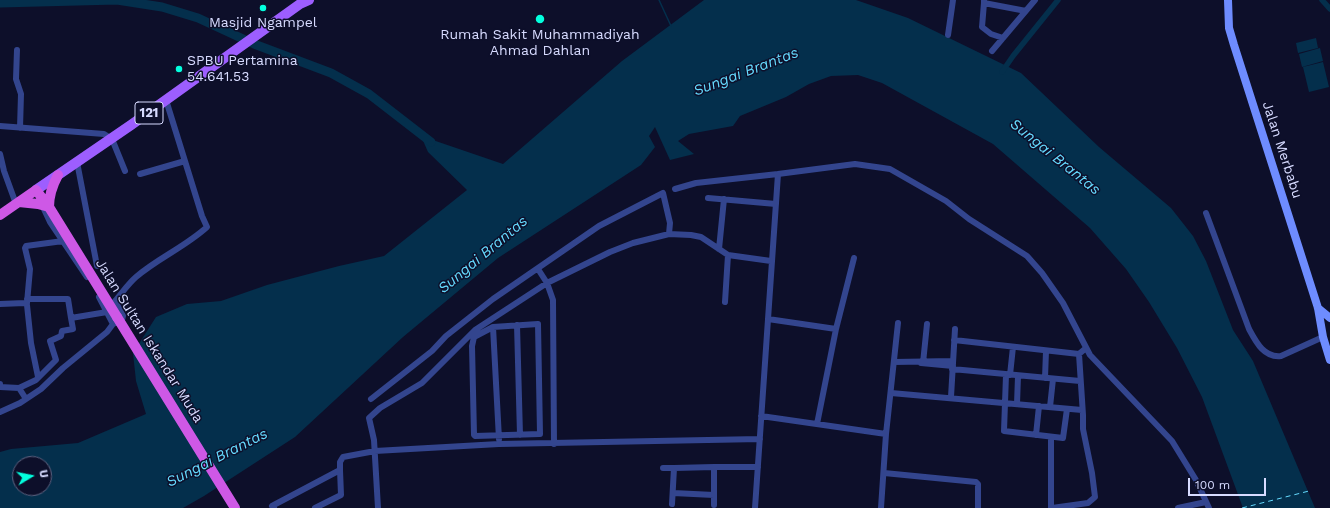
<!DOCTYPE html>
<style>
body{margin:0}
#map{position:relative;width:1330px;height:508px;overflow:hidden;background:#0d0f2a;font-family:"Work Sans",sans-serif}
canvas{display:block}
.north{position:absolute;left:12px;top:456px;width:40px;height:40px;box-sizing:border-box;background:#0d0f2a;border:1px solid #5e617f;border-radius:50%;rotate:80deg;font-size:11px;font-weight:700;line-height:16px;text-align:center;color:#d7dbff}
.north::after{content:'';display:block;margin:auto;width:14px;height:18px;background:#03ffde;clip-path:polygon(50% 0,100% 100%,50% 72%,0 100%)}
.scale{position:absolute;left:1188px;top:478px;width:78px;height:18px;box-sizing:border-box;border:2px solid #d7dbff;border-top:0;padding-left:5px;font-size:12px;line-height:14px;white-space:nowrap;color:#d7dbff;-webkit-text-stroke:3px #0d0f2a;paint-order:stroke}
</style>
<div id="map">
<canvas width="1330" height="508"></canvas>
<div class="north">U</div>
<div class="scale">100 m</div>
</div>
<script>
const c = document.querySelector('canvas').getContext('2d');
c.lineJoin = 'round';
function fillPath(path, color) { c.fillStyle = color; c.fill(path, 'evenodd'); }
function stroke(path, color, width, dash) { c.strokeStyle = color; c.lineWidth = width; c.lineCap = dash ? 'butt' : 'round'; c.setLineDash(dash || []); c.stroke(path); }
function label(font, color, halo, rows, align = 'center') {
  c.font = font + ' "Work Sans",sans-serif'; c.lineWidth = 3; c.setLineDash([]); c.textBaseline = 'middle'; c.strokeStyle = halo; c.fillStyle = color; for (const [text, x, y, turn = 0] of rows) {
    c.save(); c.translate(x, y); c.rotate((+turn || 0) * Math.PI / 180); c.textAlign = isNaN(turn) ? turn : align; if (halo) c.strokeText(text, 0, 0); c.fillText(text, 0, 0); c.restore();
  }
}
fillPath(new Path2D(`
 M704 0H856L908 18 1021 73 1099 147 1171 208 1193 236 1206 261 1233 330 1253 361 1315 508H1243L1202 397 1177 348 1149 302 1126 269 1090 228 993 144 882 83 858 75 831 76 809 84 786 97 740 116 733 126 689 134 678 141 694 154 670 160 655 127 649 136 655 147 641 165 498 258 403 337 295 437 204 496 183 508H0V452L11 449 78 443 146 414 136 381 133 353 156 317 187 304 221 301 267 285 339 266 384 256 467 190 428 152 421 136 503 164 622 61ZM20 464H44V488H20Z
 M1316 38 1318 48 1298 53 1296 43Z
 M1320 48 1323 61 1302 67 1299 54Z
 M1323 62 1329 87 1309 92 1303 67Z`), '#042f4c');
stroke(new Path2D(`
 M659 0 671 26`), '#042f4c', 1.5);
stroke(new Path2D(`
 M1322 0 1330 9
 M1002 72 1013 56 1058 0`), '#042f4c', 5.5);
stroke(new Path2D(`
 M0 3 117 0 162 7 198 18 254 44 331 73 369 94 431 142`), '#042f4c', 9);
stroke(new Path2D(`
 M1242 508 1309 491`), '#65dbff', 1, [5, 4]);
stroke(new Path2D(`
 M984 0V3L1026 11
 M984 3 982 27 991 34 1003 38
 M948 35 953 0
 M17 50 16 79 21 94 20 128
 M992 51 1035 0
 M0 126 104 134 112 139 125 171
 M0 154 4 171 16 204
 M77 162 97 266
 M140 174 185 161
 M675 189 696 183 778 174
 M708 198 776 204
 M42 205 50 222 87 277
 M1206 213 1249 329C1256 342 1264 358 1281 356L1323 337
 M719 249 724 199
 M538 269 547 283 553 300 554 444
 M99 297 113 324
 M27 299H68L71 318 107 312
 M725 302 728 255
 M27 303 30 269 25 248 26 246 63 241
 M0 304 25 303 27 305 31 343 38 377
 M768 319 836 329 854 258
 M538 324 540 434 475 436 474 435 472 346 474 337 493 327Z
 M517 325 520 435
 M493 327 499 439
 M954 340 1079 354 1086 348
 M894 362 953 361
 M921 363 953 366
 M923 363 927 324
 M952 369 1080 381
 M1006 375 1004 431 1063 438 1067 409
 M1010 375 1013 347
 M1045 378 1046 351
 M0 384V387L19 388 26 399
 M19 388 36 380 56 360 50 341 61 336 62 331 73 329 71 318
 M891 393 1082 410
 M951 397 955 329
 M371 399 432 351 446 336 493 299 599 226 663 193 670 223 669 234
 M1017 404 1018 376
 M1050 407 1053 379
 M0 412 20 403 41 389 63 368 107 332 113 324 122 320 123 316 115 301C122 293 128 284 136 277 158 258 185 247 207 227L202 216 166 100
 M761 416 886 434
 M817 424 836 329
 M1036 435 1039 406
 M1051 437V508
 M714 467H758
 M663 468H674
 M884 473 976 482 978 484V508
 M673 493 714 495
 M672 504 674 468 714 467V505
 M274 508 272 506 340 470V462L343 457 375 451 499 444 760 439
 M315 508 341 495 340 470
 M378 508 374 440 369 418 380 408 422 383 475 330 547 283 610 252 633 243 669 234 691 235 701 237 728 255 771 261
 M755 508 778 174 855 164 890 169 946 201 969 219 1027 256 1042 273 1063 303 1090 355 1172 441 1196 480 1209 508
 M881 508 886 434 898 323
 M1052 508 1088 503 1095 497 1092 473 1083 429V415L1079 354
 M1178 508 1206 502`), '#33458e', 6);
stroke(new Path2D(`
 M1228 0 1229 28 1234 45 1318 308 1323 337 1330 360
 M1318 308 1330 318`), '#6e8cff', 8);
stroke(new Path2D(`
 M36 190 131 125 300 4 309 0`), '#9d5eff', 10);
stroke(new Path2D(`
 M19 202 38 204 49 207
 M49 207C49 195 52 186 58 175
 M0 215 36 190 49 207 117 317`), '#ce58e6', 10);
stroke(new Path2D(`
 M117 317 235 508`), '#ce58e6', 10);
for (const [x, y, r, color] of [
 [263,8,4,"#03ffde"],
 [540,19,5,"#03ffde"],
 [179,69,4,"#03ffde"]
]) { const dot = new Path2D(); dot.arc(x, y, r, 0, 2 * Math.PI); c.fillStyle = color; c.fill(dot); stroke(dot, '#0d0f2a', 1.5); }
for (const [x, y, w] of [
 [149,113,28]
]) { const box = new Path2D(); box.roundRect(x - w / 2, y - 11, w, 22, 3); c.fillStyle = '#0d0f2a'; c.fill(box); stroke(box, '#d7dbff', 1); }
label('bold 13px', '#d7dbff', null, [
 ["121",149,113]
]);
label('14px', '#d7dbff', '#0d0f2a', [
 ["Masjid Ngampel",263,23],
 ["Rumah Sakit Muhammadiyah",540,35],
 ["Ahmad Dahlan",540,51],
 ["SPBU Pertamina",187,61,"left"],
 ["54.641.53",187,77,"left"]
]);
label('14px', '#d7dbff', '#0d0f2a', [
 ["Jalan Merbabu",1282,150,72],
 ["Jalan Sultan Iskandar Muda",149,341,58]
]);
label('italic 15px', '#65dbff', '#0d0f2a', [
 ["Sungai Brantas",746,72,-21],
 ["Sungai Brantas",1055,157,39],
 ["Sungai Brantas",483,255,-40],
 ["Sungai Brantas",217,458,-27]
]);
</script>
